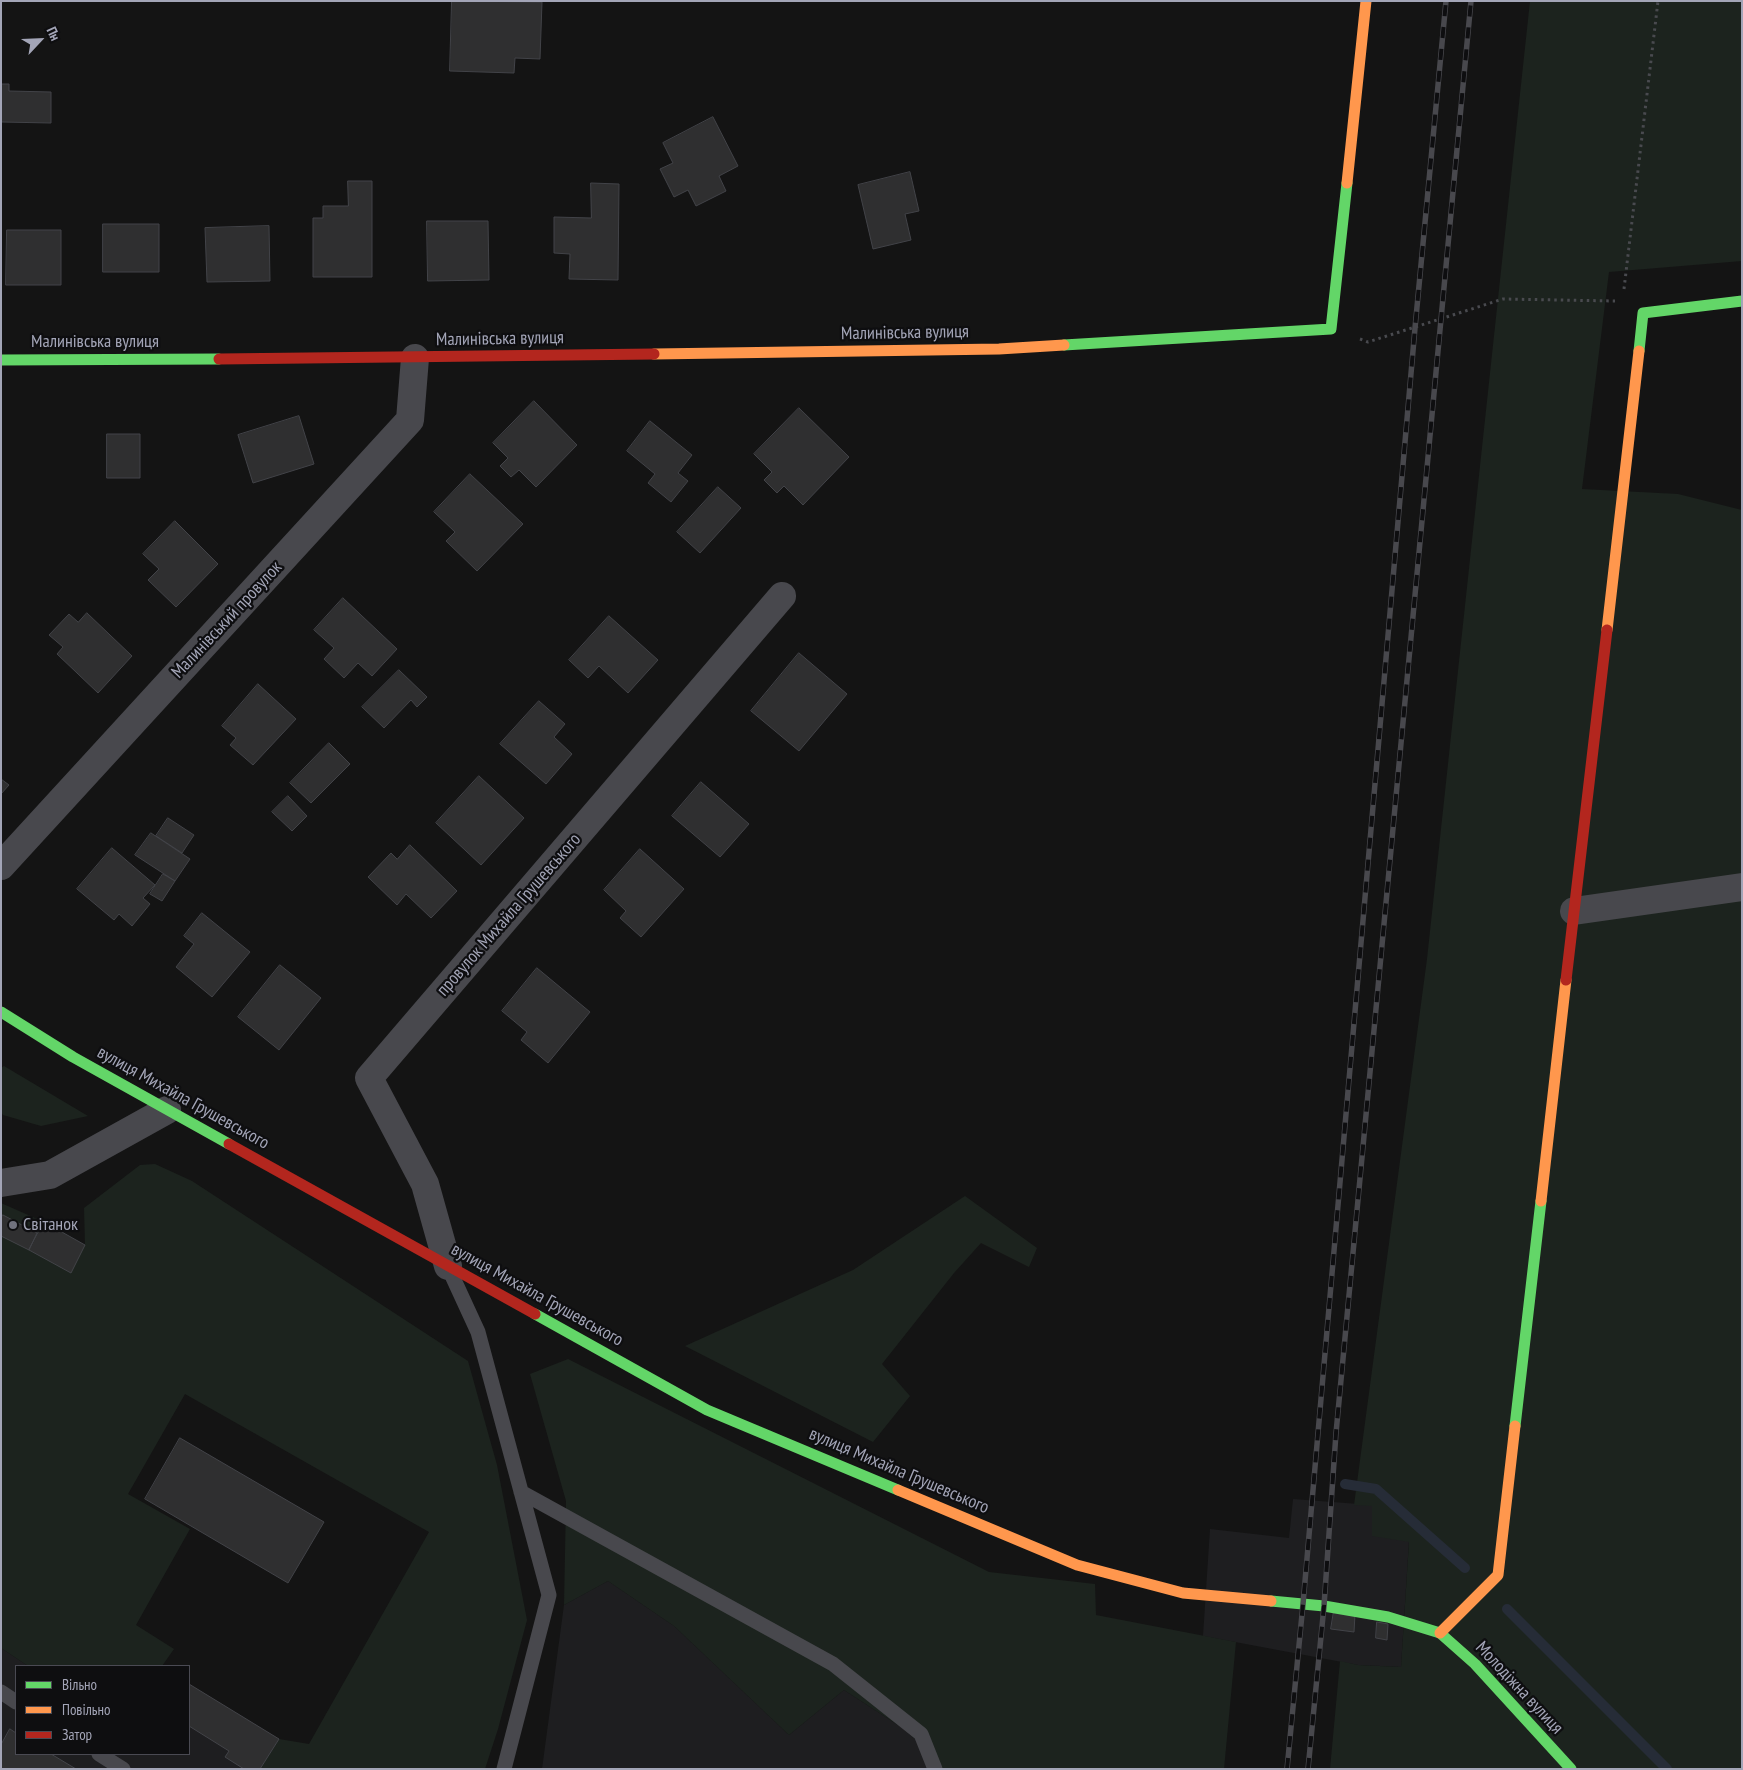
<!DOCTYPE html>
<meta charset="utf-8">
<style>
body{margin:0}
#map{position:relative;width:1743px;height:1770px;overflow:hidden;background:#141414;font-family:"PT Sans Narrow",sans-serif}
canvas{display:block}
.frame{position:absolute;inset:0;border:2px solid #a3a5b7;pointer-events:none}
.legend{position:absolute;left:15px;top:1665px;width:175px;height:90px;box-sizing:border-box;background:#0e0e10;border:1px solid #4a4a53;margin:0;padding:6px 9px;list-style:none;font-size:15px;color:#a3a5b7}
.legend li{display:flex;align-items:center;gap:10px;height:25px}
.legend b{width:25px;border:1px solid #4a4a53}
.north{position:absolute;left:15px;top:15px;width:50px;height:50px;-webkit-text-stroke:4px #0e0e10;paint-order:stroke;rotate:65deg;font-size:14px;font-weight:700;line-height:20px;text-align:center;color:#a3a5b7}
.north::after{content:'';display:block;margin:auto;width:18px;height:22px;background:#a3a5b7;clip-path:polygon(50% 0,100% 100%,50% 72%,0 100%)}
</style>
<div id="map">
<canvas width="1743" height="1770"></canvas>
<div class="frame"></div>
<ul class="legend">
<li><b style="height:6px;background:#63d668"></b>Вільно</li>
<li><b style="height:6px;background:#ff974d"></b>Повільно</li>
<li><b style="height:6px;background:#b3261e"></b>Затор</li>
</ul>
<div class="north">Пн</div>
</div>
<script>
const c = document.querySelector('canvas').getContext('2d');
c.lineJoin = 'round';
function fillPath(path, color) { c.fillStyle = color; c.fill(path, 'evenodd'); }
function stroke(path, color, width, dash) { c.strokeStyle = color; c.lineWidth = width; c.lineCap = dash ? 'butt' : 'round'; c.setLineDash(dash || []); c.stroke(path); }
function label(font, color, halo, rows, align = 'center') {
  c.font = font + ' "PT Sans Narrow",sans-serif'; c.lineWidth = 4.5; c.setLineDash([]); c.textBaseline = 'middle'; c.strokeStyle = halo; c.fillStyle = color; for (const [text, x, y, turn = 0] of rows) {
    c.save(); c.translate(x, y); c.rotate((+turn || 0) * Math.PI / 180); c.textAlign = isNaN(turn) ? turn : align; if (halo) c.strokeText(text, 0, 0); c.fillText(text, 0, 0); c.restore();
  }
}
fillPath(new Path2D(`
 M1293 1499 1372 1505 1409 1541 1401 1667 1358 1665 1203 1636 1210 1529 1289 1538Z
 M608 1581 674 1626 789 1735 844 1690 901 1727 927 1749 936 1769H542L564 1605Z
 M1 1648 28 1666H16V1754H189V1684L279 1739 260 1769H1Z`), '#1e1e20');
fillPath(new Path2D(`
 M1530 1H1742V261L1609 272 1582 489 1678 494 1742 510V1769H1330L1340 1661 1358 1665 1401 1667 1409 1542 1372 1536V1506L1354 1505 1427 959Z
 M4 1066 88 1116 41 1126 3 1115 1 1112V1068Z
 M155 1164 192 1181 468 1361 497 1465 527 1620 498 1729 485 1769H260L279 1739 309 1744 429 1532 185 1394 128 1494 190 1529 136 1625 174 1649 162 1666H28L1 1648V1203L44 1222 85 1245 84 1208 140 1165Z
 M965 1196 1037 1248 1029 1267 981 1243 954 1273 882 1364 910 1396 873 1442 685 1346 853 1270Z
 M568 1359 989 1572 1095 1584 1096 1615 1236 1642 1224 1769H936L927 1749 901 1727 844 1690 789 1735 674 1626 608 1581 564 1605 566 1501 530 1374Z`), '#1c231e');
stroke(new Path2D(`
 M1345 1484 1376 1489 1465 1568
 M1507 1609 1667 1769`), '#262c37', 10);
const building = new Path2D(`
 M452 1 542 2 540 59 515 58 514 73 450 71Z
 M1 84H9V91L51 92V123L1 122Z
 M713 117 738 166 719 176 726 191 696 206 688 190 674 197 660 169 673 163 663 143Z
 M910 172 919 211 905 214 911 240 873 249 858 185Z
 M348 181H372V277H313V218H323V206H348Z
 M591 183 619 184 618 280 569 279 570 254 554 253V217L591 218Z
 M427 221H488L489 280 428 281Z
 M103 224H159V272H103Z
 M269 226 270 281 207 282 205 228Z
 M7 230H61V285H6Z
 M534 401 577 445 536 487 519 470 511 477 500 466 508 458 493 443Z
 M799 408 849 457 803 505 784 486 777 493 764 480 772 472 754 454Z
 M299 416 314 464 253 483 238 435Z
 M650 421 692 455 678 473 688 481 671 502 648 483 655 474 627 451Z
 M107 434H140V478H107Z
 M470 474 523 524 477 571 446 541 455 532 434 512Z
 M718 487 741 508 700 553 677 532Z
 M175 521 218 564 176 607 148 580 159 569 143 554Z
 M343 598 397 649 372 676 358 663 344 678 324 659 334 648 314 630Z
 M87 613 132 656 98 693 57 654 63 647 49 635 69 614 78 622Z
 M609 616 658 660 628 693 599 666 588 678 569 660Z
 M799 653 847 694 799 751 751 711Z
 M399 670 427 697 417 707 411 700 384 728 362 707Z
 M258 684 296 719 253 765 230 745 236 738 222 726Z
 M539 701 565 724 554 737 572 754 546 784 500 744Z
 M329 743 350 764 311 803 290 783Z
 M479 776 524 818 481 865 436 823Z
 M1 779 9 785 1 794Z
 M701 782 749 824 720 857 672 816Z
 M288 796 307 816 292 831 272 812Z
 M168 818 194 835 182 853 156 836Z
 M151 833 190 859 175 881 135 855Z
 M410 845 457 891 431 918 406 894 397 905 368 877 391 853 397 859Z
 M112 848 155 885 143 898 150 904 132 926 119 914 114 920 77 889Z
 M640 849 684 889 641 937 620 918 626 911 604 890Z
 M163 874 175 881 162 901 150 894Z
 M202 913 250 952 212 997 176 967 194 944 184 936Z
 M280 965 321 998 279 1050 238 1017Z
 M537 968 590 1012 548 1063 521 1040 527 1032 502 1011Z
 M3 1215 37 1233 29 1250 1 1236V1218Z
 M44 1222 85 1245 71 1273 29 1250Z
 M180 1438 324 1522 288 1583 145 1499Z
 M1334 1611 1355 1614 1354 1632 1331 1629Z
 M1377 1622 1388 1624 1387 1640 1376 1638Z
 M189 1684 279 1739 260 1769H244L225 1757 229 1751 189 1726Z
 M10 1729 16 1733V1754H51L76 1769H1V1745Z`);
fillPath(building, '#2f2f30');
stroke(building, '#424348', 1);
stroke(new Path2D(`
 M1624 289 1658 1
 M1360 339 1368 342 1503 299 1615 301`), '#494a4f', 3, [2.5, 4]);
stroke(new Path2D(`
 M449 1269 478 1332 549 1595 504 1769
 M521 1492 833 1664 921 1734 935 1769
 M1 1692 16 1702
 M99 1754 123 1769`), '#48484d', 15);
stroke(new Path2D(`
 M1 866 410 420 415 358
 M1574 911 1742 887
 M1 1183 50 1175 167 1110
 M448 1266 425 1184 369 1078 782 596`), '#48484d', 28);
stroke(new Path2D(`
 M1064 345 1331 329 1347 183
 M1639 351 1643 313 1742 301
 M1 360 219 359
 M1 1012 73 1057 229 1144
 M535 1314 707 1410 898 1490
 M1515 1426 1541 1201
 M1271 1601 1324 1606 1388 1617 1440 1633 1475 1664 1571 1769`), '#63d668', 11);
stroke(new Path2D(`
 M1347 183 1366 1
 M654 354 999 349 1064 345
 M1607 630 1639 351
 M1541 1201 1566 980
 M898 1490 1077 1565 1183 1593 1271 1601
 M1440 1633 1498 1575 1515 1426`), '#ff974d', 11);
stroke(new Path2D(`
 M219 359 654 354
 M1566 980 1607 630
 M229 1144 535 1314`), '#b3261e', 11);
const rail = new Path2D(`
 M1287 1769 1303 1604 1415 328 1446 1
 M1308 1769 1324 1606 1336 1433 1471 1`);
stroke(rail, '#48484d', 5.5);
stroke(rail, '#0e0e10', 4, [11]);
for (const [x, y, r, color] of [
 [13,1225,5,"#71727e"]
]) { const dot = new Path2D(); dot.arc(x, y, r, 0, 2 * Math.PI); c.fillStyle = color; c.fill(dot); stroke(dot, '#0e0e10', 2); }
label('18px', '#a3a5b7', '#0e0e10', [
 ["Малинівська вулиця",905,333,-1],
 ["Малинівська вулиця",500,339,-1],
 ["Малинівська вулиця",95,342],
 ["Малинівський провулок",227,620,-47],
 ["провулок Михайла Грушевського",509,915,-49],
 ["вулиця Михайла Грушевського",183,1098,29],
 ["вулиця Михайла Грушевського",537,1295,29],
 ["вулиця Михайла Грушевського",899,1471,23],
 ["Молодіжна вулиця",1519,1688,47]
]);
label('18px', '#a3a5b7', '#0e0e10', [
 ["Світанок",23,1225]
], 'left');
</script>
